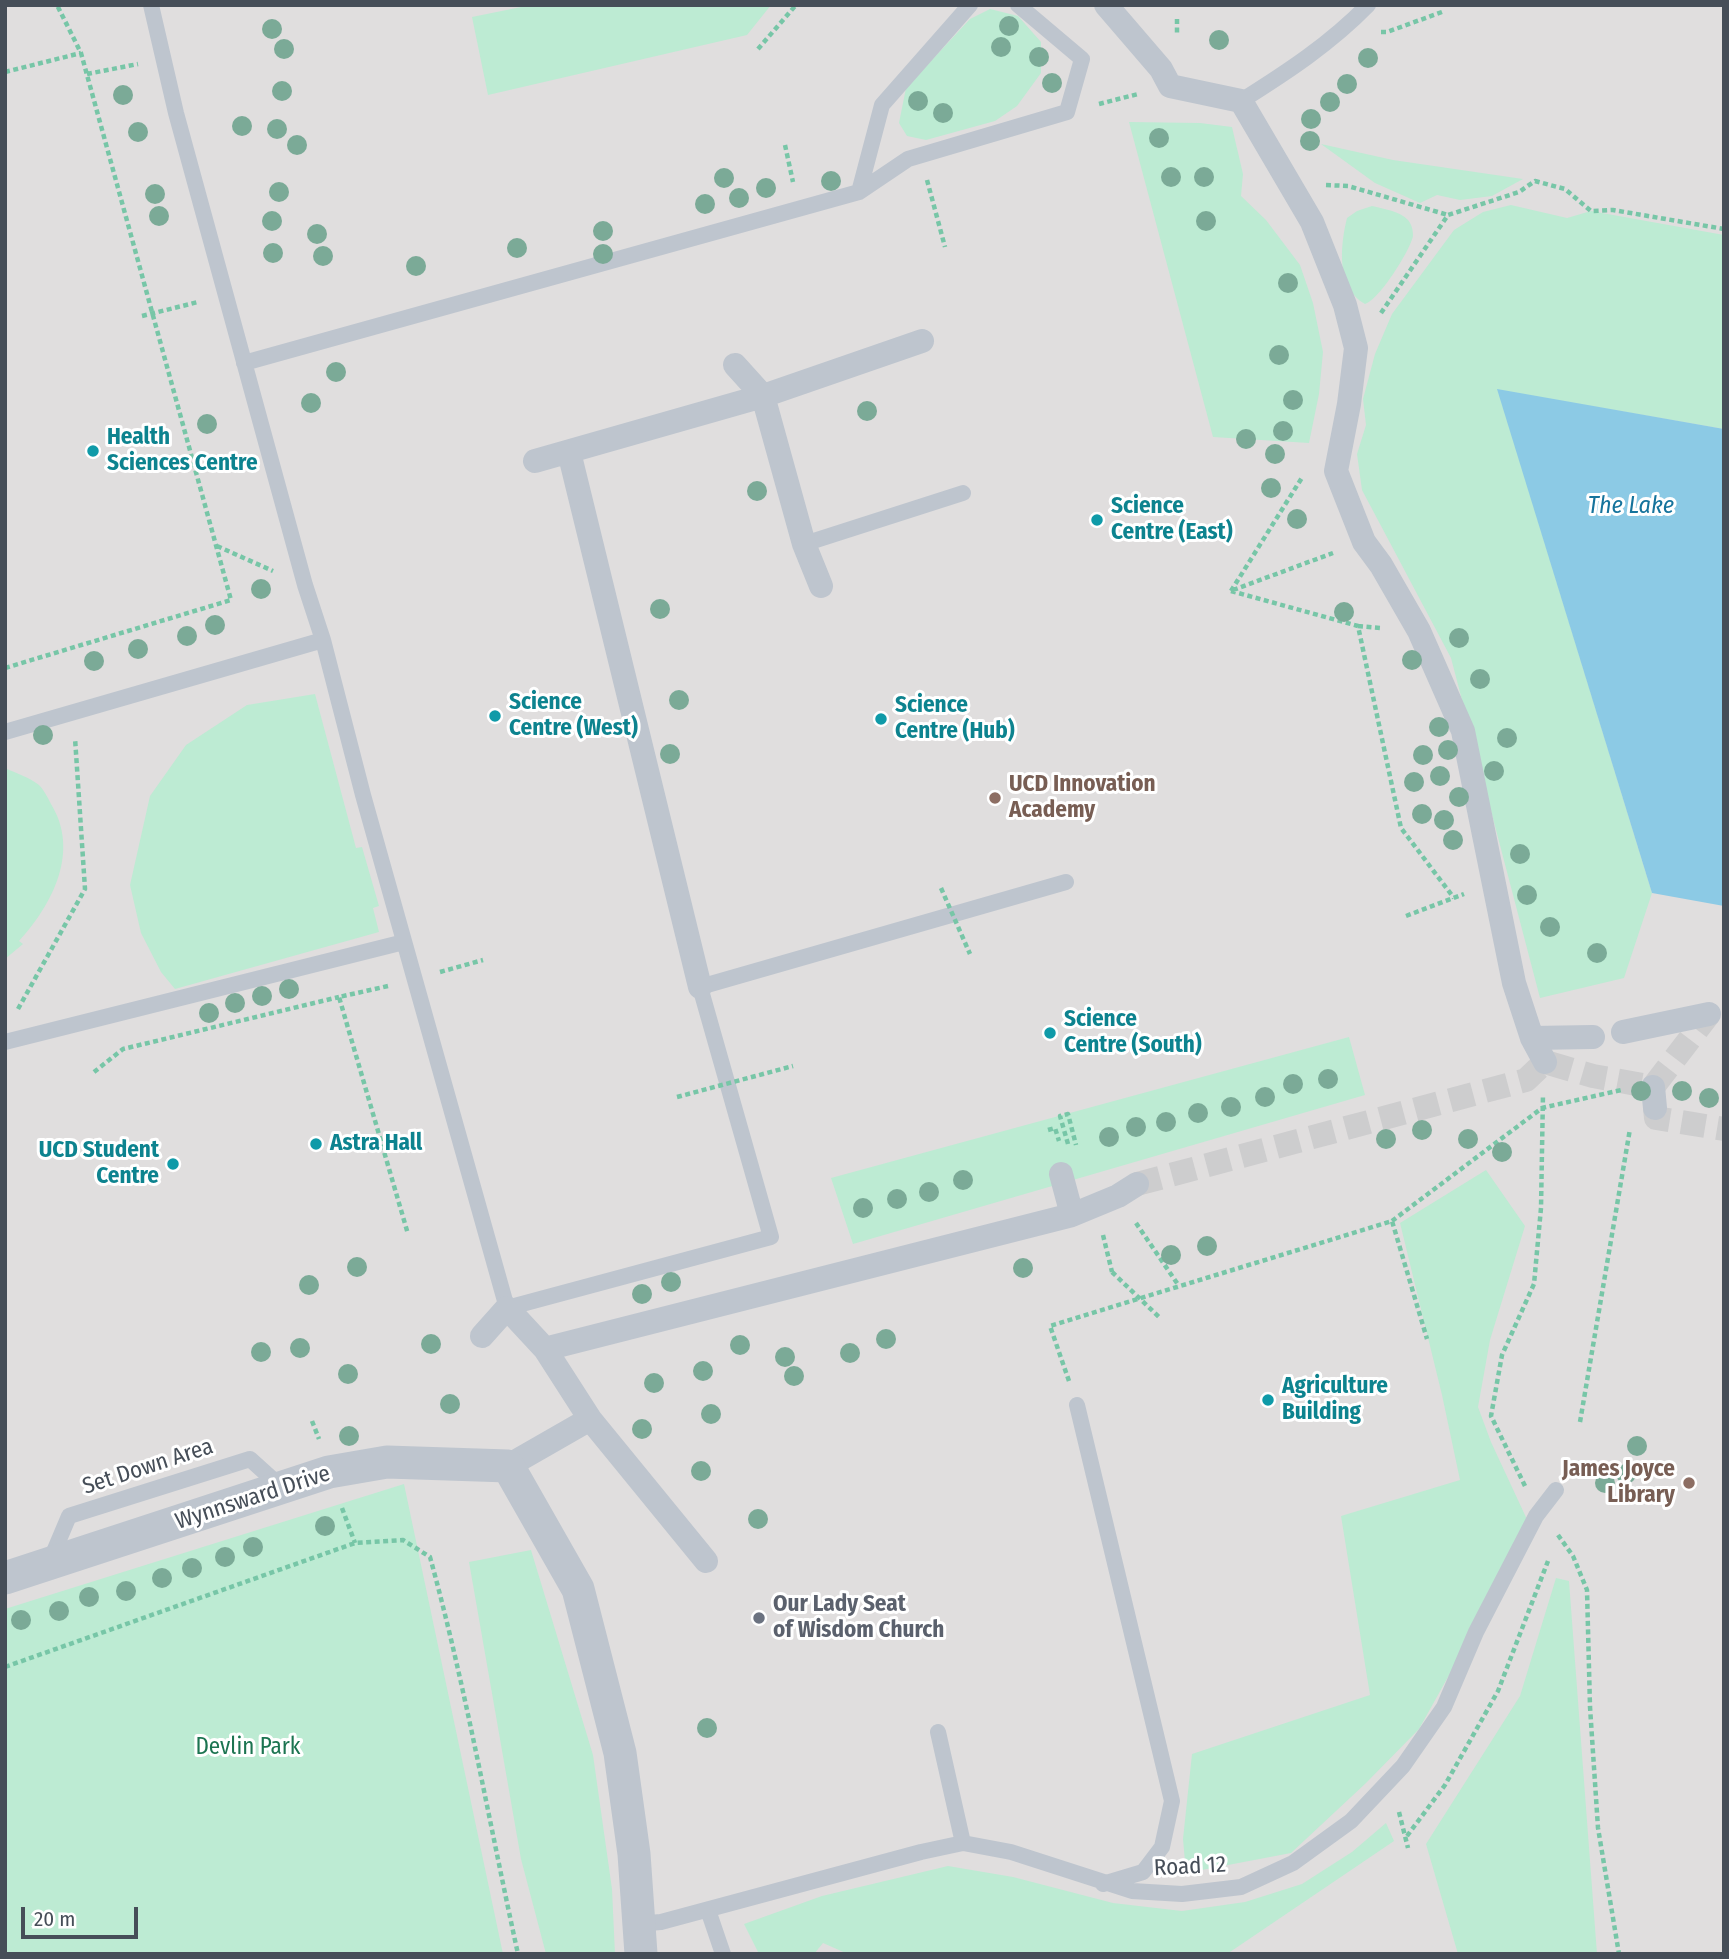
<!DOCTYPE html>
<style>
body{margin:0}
#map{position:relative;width:1729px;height:1959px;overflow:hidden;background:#efedec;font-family:"Fira Sans Condensed",sans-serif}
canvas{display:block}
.frame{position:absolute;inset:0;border:7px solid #464e58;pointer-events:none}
.scale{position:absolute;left:21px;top:1907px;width:117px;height:32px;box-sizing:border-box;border:4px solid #464e58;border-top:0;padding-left:9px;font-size:21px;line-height:24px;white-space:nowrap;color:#464e58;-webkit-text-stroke:5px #fff;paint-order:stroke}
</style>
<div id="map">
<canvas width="1729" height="1959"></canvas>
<div class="frame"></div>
<div class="scale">20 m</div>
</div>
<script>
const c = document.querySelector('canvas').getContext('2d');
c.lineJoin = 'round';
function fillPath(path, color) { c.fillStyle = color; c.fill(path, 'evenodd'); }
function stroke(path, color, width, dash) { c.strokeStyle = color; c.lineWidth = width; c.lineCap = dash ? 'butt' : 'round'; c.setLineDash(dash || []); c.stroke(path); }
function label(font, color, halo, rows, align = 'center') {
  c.font = font + ' "Fira Sans Condensed",sans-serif'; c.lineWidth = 6; c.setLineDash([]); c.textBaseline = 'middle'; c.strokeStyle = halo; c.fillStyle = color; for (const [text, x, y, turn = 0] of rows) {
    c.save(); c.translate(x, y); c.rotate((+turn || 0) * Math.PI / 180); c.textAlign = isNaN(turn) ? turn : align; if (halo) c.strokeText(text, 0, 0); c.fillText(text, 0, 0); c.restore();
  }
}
fillPath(new Path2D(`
 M5 5H1724V1954H5Z`), '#e0dede');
fillPath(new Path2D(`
 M531 5H771L747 35 488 95 472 17Z
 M990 9 1018 16 1041 42V73L1017 106 995 121 926 140 907 136 899 123 906 88 970 19Z
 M1129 122 1200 123 1232 127 1243 174 1241 196 1266 220 1300 265 1313 303 1323 352 1319 394 1309 443 1213 437Z
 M1321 144 1393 160 1523 179 1492 196 1460 200 1437 195 1420 203 1375 183Z
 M1511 205 1567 218 1591 211 1724 235V429L1498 390 1652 893 1624 978 1540 998 1451 658 1362 490 1357 454 1366 425 1363 399 1375 354 1392 314 1454 230 1483 212Z
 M1372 206C1384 209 1400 211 1408 220 1412 225 1413 230 1413 236 1410 251 1379 300 1365 304 1336 288 1340 246 1347 218L1357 211Z
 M315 694 356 848 362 847 379 906 373 908 379 932 175 989 161 972 141 933 130 885 150 796 186 745 247 705Z
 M5 768C16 773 30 778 39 785 44 790 48 798 51 804 80 851 53 904 19 941L23 944 5 959Z
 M1349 1037 1365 1095 853 1244 831 1178Z
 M1486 1170 1525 1226 1490 1340 1478 1407 1491 1442 1531 1528 1419 1729 1366 1783 1291 1853 1186 1873 1183 1839 1192 1754 1370 1695 1341 1516 1460 1480 1442 1395 1400 1223Z
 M404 1484 503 1954H5V1609Z
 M531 1550 593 1755 612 1889 615 1954H546L521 1859 469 1562Z
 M1556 1578 1569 1581 1597 1954H1458L1426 1844 1520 1696Z
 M1386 1823 1394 1841 1227 1954H848L823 1943 814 1954H759L744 1924 822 1896 948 1866 1013 1877 1113 1903 1182 1911 1245 1902 1302 1884 1352 1852Z`), '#bdebd3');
fillPath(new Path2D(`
 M1497 389 1724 429V906L1652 893Z`), '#8ccae5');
stroke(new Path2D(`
 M1655 1108 1656 1118 1724 1129
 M1137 1184 1526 1080 1545 1062 1593 1076 1653 1087 1709 1014`), '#cdcdce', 24, [24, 12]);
stroke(new Path2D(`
 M1177 19V36
 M1381 32H1387L1442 12
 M758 49 796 5
 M5 72 81 53
 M87 74 138 64
 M1099 104 1138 94
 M785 145 793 182
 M927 180 945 247
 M1326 185 1348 186 1448 215
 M1381 313 1448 215 1519 192 1535 181 1565 189 1591 211 1613 210 1724 229
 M142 316 198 302
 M217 546 273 571
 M1233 590 1333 553
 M1231 591 1358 626 1401 828 1454 898
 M1231 591 1303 476
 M1358 626 1381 628
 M5 668 231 600 81 53 57 5
 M1406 916 1464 894
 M440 972 483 960
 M388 986 339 997 408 1234
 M18 1009 85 889 75 738
 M94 1072 123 1049 339 997
 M1048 1130 1055 1128 1059 1141
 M1068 1144 1060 1116 1068 1114 1076 1145
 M1392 1221 1542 1108 1621 1090
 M1136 1223 1179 1286
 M1103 1235 1112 1272
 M1069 1381 1050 1326 1392 1221 1427 1339
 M312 1421 319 1439
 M1580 1422 1630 1129
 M1525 1486 1491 1416 1502 1355 1534 1284 1541 1208 1543 1094
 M342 1508 355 1543
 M1558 1535 1573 1556 1587 1590 1590 1707 1598 1828 1619 1954
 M5 1667 355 1543 403 1540 430 1557C466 1688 489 1822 518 1954
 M1399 1812 1408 1848
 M1407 1836 1445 1785 1498 1691 1548 1561`), '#77c6a7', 4.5, [5, 3.5]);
stroke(new Path2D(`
 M151 5 176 113 305 585 323 640 363 795 507 1308 771 1237 700 987 1066 882
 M1241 101C1287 72 1330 44 1368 5
 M859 192 882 105 970 5
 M244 363 859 192 908 159 1067 112 1082 59 1018 5
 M804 544 963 493
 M5 732 323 640
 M5 1042 404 942
 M1077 1405 1172 1801 1162 1847 1143 1872 1103 1884
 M50 1561 69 1516 250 1459 281 1487
 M938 1732 963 1843
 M708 1910 723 1954
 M637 1924 661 1922 921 1852 963 1843 1011 1852 1132 1891 1182 1894 1241 1887 1293 1863 1351 1821 1403 1766 1444 1707 1476 1632 1536 1516 1556 1490`), '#bec5ce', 16);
stroke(new Path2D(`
 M1106 5 1161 69 1170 86 1241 101 1312 222 1345 305 1356 348 1349 404 1336 471 1364 542 1381 565 1419 631 1463 731 1514 983 1532 1038 1545 1062
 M735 365 763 396 804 544 821 586
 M569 452 700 987
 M535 461 763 396 922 341
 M1623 1032 1709 1014
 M1532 1038 1593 1037
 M1653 1087 1655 1108
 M1061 1174 1072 1215
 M482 1336 507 1308 545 1349
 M590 1419 706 1561
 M508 1466 590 1419 545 1349 1072 1215 1118 1196 1137 1184`), '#bec5ce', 24);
stroke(new Path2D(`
 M5 1578 329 1472 387 1462 508 1466 578 1589 620 1753 634 1854 641 1954`), '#bec5ce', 33);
stroke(new Path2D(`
 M941 888 970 954
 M677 1097 793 1066
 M1112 1272 1159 1317`), '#77c6a7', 4.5, [5, 3.5]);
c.fillStyle = '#7baa97';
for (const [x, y] of [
 [1009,26],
 [272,29],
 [1219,40],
 [1001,47],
 [284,49],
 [1039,57],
 [1368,58],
 [1052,83],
 [1347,84],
 [282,91],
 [123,95],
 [918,101],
 [1330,102],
 [943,113],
 [1311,119],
 [242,126],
 [277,129],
 [138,132],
 [1159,138],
 [1310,141],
 [297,145],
 [1171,177],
 [1204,177],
 [724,178],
 [831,181],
 [766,188],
 [279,192],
 [155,194],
 [739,198],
 [705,204],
 [159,216],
 [272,221],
 [1206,221],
 [603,231],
 [317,234],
 [517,248],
 [273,253],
 [603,254],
 [323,256],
 [416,266],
 [1288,283],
 [1279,355],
 [336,372],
 [1293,400],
 [311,403],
 [867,411],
 [207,424],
 [1283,431],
 [1246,439],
 [1275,454],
 [1271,488],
 [757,491],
 [1297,519],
 [261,589],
 [660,609],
 [1344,612],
 [215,625],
 [187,636],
 [1459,638],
 [138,649],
 [1412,660],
 [94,661],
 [1480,679],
 [679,700],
 [1439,727],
 [43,735],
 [1507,738],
 [1448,750],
 [670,754],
 [1423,755],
 [1494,771],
 [1440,776],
 [1414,782],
 [1459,797],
 [1422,814],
 [1444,820],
 [1453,840],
 [1520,854],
 [1527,895],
 [1550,927],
 [1597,953],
 [289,989],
 [262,996],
 [235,1003],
 [209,1013],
 [1328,1079],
 [1293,1084],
 [1641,1091],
 [1682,1091],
 [1265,1097],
 [1709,1098],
 [1231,1107],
 [1198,1113],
 [1166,1122],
 [1136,1127],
 [1422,1130],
 [1109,1137],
 [1386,1139],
 [1468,1139],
 [1502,1152],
 [963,1180],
 [929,1192],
 [897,1199],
 [863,1208],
 [1207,1246],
 [1171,1255],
 [357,1267],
 [1023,1268],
 [671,1282],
 [309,1285],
 [642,1294],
 [886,1339],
 [431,1344],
 [740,1345],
 [300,1348],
 [261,1352],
 [850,1353],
 [785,1357],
 [703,1371],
 [348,1374],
 [794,1376],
 [654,1383],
 [450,1404],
 [711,1414],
 [642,1429],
 [349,1436],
 [1637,1446],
 [701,1471],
 [1626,1474],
 [1605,1483],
 [758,1519],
 [325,1526],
 [253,1547],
 [225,1557],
 [192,1568],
 [162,1578],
 [126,1591],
 [89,1597],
 [59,1611],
 [21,1620],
 [707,1728]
]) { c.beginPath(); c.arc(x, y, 10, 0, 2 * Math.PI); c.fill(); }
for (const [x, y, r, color] of [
 [93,451,7,"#0f9aa8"],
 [1097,520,7,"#0f9aa8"],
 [495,716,7,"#0f9aa8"],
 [881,719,7,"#0f9aa8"],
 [995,798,7,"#8d6e63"],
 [1050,1033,7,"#0f9aa8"],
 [316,1144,7,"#0f9aa8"],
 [173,1164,7,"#0f9aa8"],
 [1268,1400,7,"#0f9aa8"],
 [1689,1483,7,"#8d6e63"],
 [759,1618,7,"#6b7280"]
]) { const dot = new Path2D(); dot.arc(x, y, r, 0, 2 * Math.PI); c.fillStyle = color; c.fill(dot); stroke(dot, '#fff', 2.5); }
label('bold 23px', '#0d838f', '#fff', [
 ["Health",107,438],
 ["Sciences Centre",107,464],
 ["Science",1111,507],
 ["Centre (East)",1111,533],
 ["Science",509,703],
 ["Centre (West)",509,729],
 ["Science",895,706],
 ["Centre (Hub)",895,732],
 ["Science",1064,1020],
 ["Centre (South)",1064,1046],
 ["Astra Hall",330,1144],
 ["UCD Student",159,1151,"right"],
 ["Centre",159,1177,"right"],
 ["Agriculture",1282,1387],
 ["Building",1282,1413]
], 'left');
label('bold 23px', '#785e54', '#fff', [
 ["UCD Innovation",1009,785],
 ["Academy",1009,811],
 ["James Joyce",1675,1470,"right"],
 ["Library",1675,1496,"right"]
], 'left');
label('23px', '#464e58', '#fff', [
 ["Set Down Area",148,1467,-18],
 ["Wynnsward Drive",253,1498,-18],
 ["Road 12",1190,1867,-3]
]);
label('bold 23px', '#5b616d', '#fff', [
 ["Our Lady Seat",773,1605],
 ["of Wisdom Church",773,1631]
], 'left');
label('23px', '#1c7451', '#fff', [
 ["Devlin Park",248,1748]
]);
label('italic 24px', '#15739c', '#fff', [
 ["The Lake",1631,506]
]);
</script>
